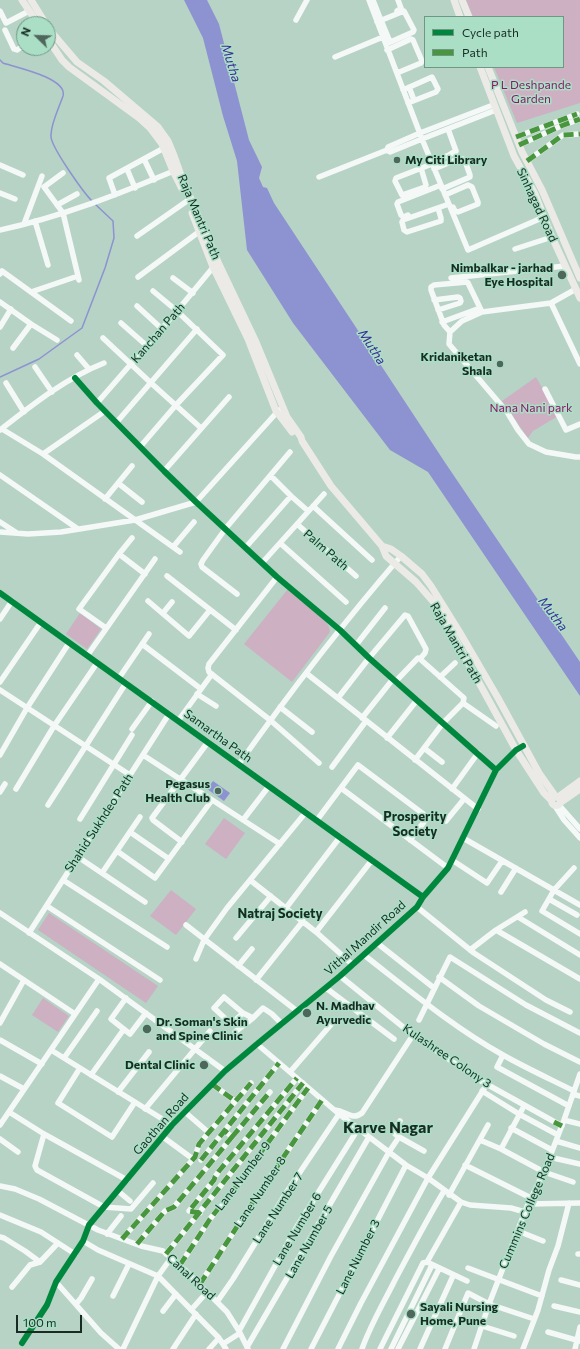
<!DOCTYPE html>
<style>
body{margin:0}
#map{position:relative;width:580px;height:1349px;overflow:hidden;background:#b6d3c5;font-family:Commissioner,sans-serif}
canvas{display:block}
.legend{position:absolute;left:424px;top:16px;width:140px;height:52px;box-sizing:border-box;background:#aadfc5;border:1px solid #6f9784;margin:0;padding:5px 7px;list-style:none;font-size:12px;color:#172c23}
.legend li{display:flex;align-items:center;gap:8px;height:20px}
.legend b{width:20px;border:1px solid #6f9784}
.north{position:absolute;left:16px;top:16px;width:40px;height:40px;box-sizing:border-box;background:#aadfc5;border:1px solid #6f9784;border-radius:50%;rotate:293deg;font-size:11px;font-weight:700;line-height:16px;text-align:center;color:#172c23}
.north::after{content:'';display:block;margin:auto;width:14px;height:18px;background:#4f665c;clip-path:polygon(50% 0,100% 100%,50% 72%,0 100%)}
.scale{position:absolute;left:16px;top:1315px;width:66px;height:18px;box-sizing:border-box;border:2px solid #172c23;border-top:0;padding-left:5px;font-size:12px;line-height:14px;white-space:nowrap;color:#172c23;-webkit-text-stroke:3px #aadfc5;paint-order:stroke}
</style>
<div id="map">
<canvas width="580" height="1349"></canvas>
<ul class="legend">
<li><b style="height:5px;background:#00873e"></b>Cycle path</li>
<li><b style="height:5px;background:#48963e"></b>Path</li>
</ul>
<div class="north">N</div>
<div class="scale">100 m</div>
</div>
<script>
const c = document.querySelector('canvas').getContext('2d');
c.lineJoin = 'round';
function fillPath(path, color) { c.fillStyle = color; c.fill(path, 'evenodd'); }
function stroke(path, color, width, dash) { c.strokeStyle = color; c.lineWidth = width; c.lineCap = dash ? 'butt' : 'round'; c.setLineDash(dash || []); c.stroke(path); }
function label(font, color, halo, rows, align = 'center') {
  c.font = font + ' Commissioner,sans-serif'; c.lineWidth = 3; c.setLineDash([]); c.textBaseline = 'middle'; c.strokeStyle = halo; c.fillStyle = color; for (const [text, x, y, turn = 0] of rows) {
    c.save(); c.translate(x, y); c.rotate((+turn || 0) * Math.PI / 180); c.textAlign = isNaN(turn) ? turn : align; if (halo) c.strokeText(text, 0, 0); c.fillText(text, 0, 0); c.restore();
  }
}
fillPath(new Path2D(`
 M466 0H580V103L517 123 494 67H563V17H473Z
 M536 377 558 416 533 431 528 438 502 401Z
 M288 589 325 620 329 627 330 632 292 682 244 644Z
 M80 613 101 629 87 649 66 634Z
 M224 818 245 833 226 859 205 844Z
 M171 890 196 909 176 935 150 916Z
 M49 913 158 986 146 1003 38 930Z
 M43 998 69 1016 58 1032 32 1015Z`), '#cdb0c2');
fillPath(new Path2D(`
 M184 0H207L219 24 249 140 262 167 259 178 263 187 267 188 274 203 446 464 580 662V696L428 472 390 450 293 323 247 250 237 161 223 116 203 38Z
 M213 781 230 793 224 801 207 789Z`), '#8d92d1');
stroke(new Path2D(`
 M0 60 3 63C15 67 68 78 63 96 59 108 50 125 51 137 52 148 83 192 92 201
 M0 377 39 359 82 328 105 268 114 238 113 221 95 204`), '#8d92d1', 1.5);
stroke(new Path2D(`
 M369 0 422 139 468 250 544 217
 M373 0 380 18
 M0 11 6 23 29 11
 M397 11 401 8 398 0
 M296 20 307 0
 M381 20 390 42
 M377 22 404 11 414 30 413 32 386 44
 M5 30 14 49 17 50 24 45
 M387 50 411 39 413 40 422 61 421 63 397 73
 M335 57 383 37
 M409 87 414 100
 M403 90 432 77 438 89 436 92 408 103
 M516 137 577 114
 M519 145 561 126 580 119
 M387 150 388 147 420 133 493 105
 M144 159 154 180
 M527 161 563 135 580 134
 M431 162 449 155 456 151 448 129
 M0 165 23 175
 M421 168 426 185 425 187 402 195 395 181 396 178 432 164
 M127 169 135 188
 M434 169 458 159H463L465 161 470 175V177L442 189
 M63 173 44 187 63 213 79 280
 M319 177 387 150 390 152 422 139 496 110
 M0 193 15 199
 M115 195 109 178 164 148
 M445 195 468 185 472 187 478 202V204L458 212 455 211 453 207
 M57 205 77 194
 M438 208 441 218V221L407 232 404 230 402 222 403 220 449 204
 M408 215 404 217 401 215 397 204 398 202 441 185
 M35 221 48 265
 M24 224 42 176
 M0 230C61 217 119 194 176 170
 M137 236 187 201
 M515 249 552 237
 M0 274 2 271 71 321
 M138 277 200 231
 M173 278 193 293
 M451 278 565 266
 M576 289 551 303 482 312 462 321 450 332 449 344 507 412 518 430 529 444 546 452 576 457H580
 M31 292 78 276
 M434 300 458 297 460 298 461 301 460 303 438 310
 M0 302 31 324 57 340
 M551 303 580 364
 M137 306 162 329
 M442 322 480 308
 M121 323 147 346
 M0 327 11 309
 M450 332 444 325 431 290V287L434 285 467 282 468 283 482 312
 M103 338 151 383 201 428
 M13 348 31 324
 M77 355 89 369
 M35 367 52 392
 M75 378 97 403 164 471 196 502 277 577 340 630 369 658 496 770
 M6 383 24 412
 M545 389 566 430 580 424
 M97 403 177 311 215 265
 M116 423 197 329
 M2 429 43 454 180 552
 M0 430C32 405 66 378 104 363
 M140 447 176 405 223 355 177 311 153 291
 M43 454 105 411
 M164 471 229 397
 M0 475 78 529
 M271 476 291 496
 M118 483 142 502
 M105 499 132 466
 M313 506 372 560
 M0 522 17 533
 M297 524 356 576
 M0 532 28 534 61 532 135 520 196 502 279 410
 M280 543 346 602
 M173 547 194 522
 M246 547 291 496 308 511
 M119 554 132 538
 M262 563 324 494
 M167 576 236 630
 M277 577 209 664 208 668 209 672 270 720 319 763
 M0 593 423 897
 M237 594 202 567 201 564 203 560 226 528 290 452
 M148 601 189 636 210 610
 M163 613 172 602
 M0 619 12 601
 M106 628 79 609 119 554 145 574
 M142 644 201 689
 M356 645 385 608
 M87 656 155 559
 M306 673 478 809
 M440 677 455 663
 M119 678 149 634
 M0 682 41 622
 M0 690 130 775
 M197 694 216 706
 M338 698 369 658 405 615 408 616 426 649 425 653 420 659 418 658 396 681 397 683
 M463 703 496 726
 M280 707 312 732
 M362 718 393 679
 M178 721 212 674
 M132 729 152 701
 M387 738 417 700
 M424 748 442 762
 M0 755 27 708 69 643
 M143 755 280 844
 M415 760 443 723 463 703 464 698 420 659
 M239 764C290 692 343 623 401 556
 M332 767 366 721
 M341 788 448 868
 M16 789 54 726 97 663
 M452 789 478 753
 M0 792 5 784
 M48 805 126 683
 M559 805 580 829
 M555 806 564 820 580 838
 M80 819 132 735
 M243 820 269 786
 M317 820 358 765 426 816 427 818 410 840
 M446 821 464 799
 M130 832 169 859
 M463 838 580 905
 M182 842 153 820 152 818 208 742
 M117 851 155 878 212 800
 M78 857 145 902
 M452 860 487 883 502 861
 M574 868 554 890 542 911 580 934
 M102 873 140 817
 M63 880 167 947
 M250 880 316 932 353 965
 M501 892 516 868
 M549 899 577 915
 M47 906 160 980
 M417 907 474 953 546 1000 570 1012
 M286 908 340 837
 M0 913 99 979 225 1071
 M518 917 580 955
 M186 925 297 1011
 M496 930 525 912
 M316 932 372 860
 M29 933 169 714
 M236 938 271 896
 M377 943 434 988
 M470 950 496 930 580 979
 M364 955C409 990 453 1027 503 1055 526 1068 550 1079 574 1091
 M196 959 204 940 227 908 306 812
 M0 964 75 1014
 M238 966 252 949
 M340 976 413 1035 441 1054 481 1081 562 1126
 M439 977 479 1006 544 1044 580 1062
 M256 980 303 921
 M326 988 394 1039
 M126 998 111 1019 130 1034 146 1013
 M243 1013 224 997 214 1008 228 1021 233 1022 243 1013 253 1018 263 1008 272 1014 282 1024
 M419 1020 450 957 526 1005 580 1033
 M0 1023 24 980
 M235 1032 253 1018
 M0 1040 42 1064
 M257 1044 339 1114 406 1165 428 1178 461 1202 470 1205 511 1208 525 1212
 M51 1050 172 1125
 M503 1055 497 1067 569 1106
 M64 1058 97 1011
 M80 1068 58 1103 112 1137 135 1102
 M290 1072 335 1020
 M91 1075 124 1029
 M0 1076 24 1089
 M212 1084 235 1101
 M482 1091 519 1114 558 1135
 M118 1092 149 1052
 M573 1094 580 1096
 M145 1109 210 1031
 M335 1110C346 1111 352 1121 362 1113L413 1035
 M9 1112 44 1134 127 1180
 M185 1112 208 1132
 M564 1120 580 1124
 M0 1125 99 979
 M511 1128 552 1150
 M44 1134 35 1166 37 1170 104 1207 131 1209 153 1183
 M163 1137 193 1159
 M232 1137 270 1092
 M399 1137 424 1151
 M0 1139 18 1152
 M480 1140 501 1149 524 1106
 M556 1141 580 1148
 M501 1149 544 1172 573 1182
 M549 1157 580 1164
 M201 1160 279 1063
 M465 1165 531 1198
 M0 1186 15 1189 39 1199 98 1230 141 1246 163 1251 185 1270 227 1312 239 1331 248 1349
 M118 1191 130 1201
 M449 1195 488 1125
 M528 1204 580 1203
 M200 1213 189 1211 214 1180 215 1177 219 1171 297 1078
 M0 1215 41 1232 75 1254
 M518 1231 543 1241
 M107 1234 121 1216
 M0 1237 4 1238 25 1251 40 1262
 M122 1239 195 1157 199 1144 251 1083
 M83 1241 98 1250 158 1276 219 1338 226 1349
 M137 1244 165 1211 174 1207 232 1137 225 1131
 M166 1254 303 1083
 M578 1254H580
 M427 1262 461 1202
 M180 1265 210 1219 218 1209 225 1203 242 1178 308 1088
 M468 1268 542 1296
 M561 1280 580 1285
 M56 1282 101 1333 119 1349
 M200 1284 251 1205 322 1100
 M12 1287 30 1265 40 1262 58 1243
 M113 1296 129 1264
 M217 1302 233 1279 286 1193 339 1114
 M76 1304 81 1298 92 1279
 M554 1306 580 1312
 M191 1310 207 1292
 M163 1311 176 1294
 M482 1326 514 1336
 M239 1331 296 1228 358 1129
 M548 1332 580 1341
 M22 1343 47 1305 56 1282 83 1241 89 1225 172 1125 225 1071 257 1044 340 976 417 907 423 897 448 868 496 770 516 750 523 746
 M223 1344 240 1333
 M247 1347 369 1137
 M123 1349 158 1276 171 1258
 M173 1349 196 1314
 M209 1349 219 1338
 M283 1349 331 1256 389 1152 399 1137 395 1134 394 1130 400 1121
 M311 1349 406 1165
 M338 1349 361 1303 428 1178 487 1084
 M362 1349C370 1326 383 1304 394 1282 410 1252 426 1221 444 1191
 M380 1349 423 1263 427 1262 467 1281
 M391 1349 432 1265
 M398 1349 439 1269
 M420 1349 453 1276
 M445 1349 468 1293 489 1304 534 1319
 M474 1349 489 1304 528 1204 544 1172 564 1120 580 1074
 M523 1349 538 1310 549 1270 558 1246 569 1203
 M575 1349 580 1327`), '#f4f8f6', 5.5);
stroke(new Path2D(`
 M22 0 38 24
 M31 0 46 24
 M454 0 460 17
 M462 0 469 17
 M48 28 77 62 104 81 151 121 158 127 168 141 173 153 182 178 218 262 256 342 287 417 301 437 302 441 331 486 382 546 386 556 416 582 437 606 516 750 544 793 551 800
 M48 39 62 60 69 67 139 118 150 128 162 144 173 171 182 189
 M480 67 514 156 535 194 552 237 580 298
 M488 67 522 152 542 190 580 278
 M192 213 213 267 248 339 276 411 292 432
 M382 546 391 549 401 556 422 574 431 586 459 631 498 698 539 773 556 797
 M551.5 801a4.5 4.5 0 1 1 9 0a4.5 4.5 0 1 1-9 0Z
 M558 797 580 781
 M560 803 580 789`), '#ebeae6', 7);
stroke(new Path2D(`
 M516 137 577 114
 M519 145 561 126 580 119
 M527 161 563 135 580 134
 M212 1084 235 1101
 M554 1122 562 1126
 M232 1137 270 1092
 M201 1160 279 1063
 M200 1213 189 1211 214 1180 215 1177 219 1171 297 1078
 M122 1239 195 1157 199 1144 251 1083
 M137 1244 165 1211 174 1207 232 1137 225 1131
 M166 1254 303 1083
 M180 1265 210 1219 218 1209 225 1203 242 1178 308 1088
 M200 1284 251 1205 322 1100`), '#48963e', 5, [10, 5]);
stroke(new Path2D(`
 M75 378 97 403 164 471 196 502 277 577 340 630 369 658 496 770
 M0 593 423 897
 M22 1343 47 1305 56 1282 83 1241 89 1225 172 1125 225 1071 257 1044 340 976 417 907 423 897 448 868 496 770 516 750 523 746`), '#00873e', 6);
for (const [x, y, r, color] of [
 [397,160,4,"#4f665c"],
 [562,275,5,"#4f665c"],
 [500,364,4,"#4f665c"],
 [218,791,4,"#4f665c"],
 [307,1013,5,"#4f665c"],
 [147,1029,5,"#4f665c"],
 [204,1065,5,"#4f665c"],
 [411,1314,5,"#4f665c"]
]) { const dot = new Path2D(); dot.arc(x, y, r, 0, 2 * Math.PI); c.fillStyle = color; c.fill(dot); stroke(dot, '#aadfc5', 1.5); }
label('12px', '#8e176a', '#aadfc5', [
 ["P L Deshpande",531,85],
 ["Garden",531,99],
 ["Nana Nani park",531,408]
]);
label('bold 12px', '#172c23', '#aadfc5', [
 ["My Citi Library",405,160],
 ["Nimbalkar - jarhad",553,268,"right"],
 ["Eye Hospital",553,282,"right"],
 ["Kridaniketan",492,357,"right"],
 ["Shala",492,371,"right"],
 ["Pegasus",210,784,"right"],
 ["Health Club",210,798,"right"],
 ["N. Madhav",316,1006],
 ["Ayurvedic",316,1020],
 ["Dr. Soman's Skin",156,1022],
 ["and Spine Clinic",156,1036],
 ["Dental Clinic",195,1065,"right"],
 ["Sayali Nursing",420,1307],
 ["Home, Pune",420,1321]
], 'left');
label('12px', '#172c23', '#aadfc5', [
 ["Sinhagad Road",537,205,65],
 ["Raja Mantri Path",199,217,67],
 ["Kanchan Path",158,333,-49],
 ["Palm Path",326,550,41],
 ["Raja Mantri Path",456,643,60],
 ["Samartha Path",218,736,36],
 ["Shahid Sukhdeo Path",99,823,-57],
 ["Vithal Mandir Road",365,938,-42],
 ["Kulashree Colony 3",447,1056,34],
 ["Gaothan Road",161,1124,-49],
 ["Lane Number 9",243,1176,-53],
 ["Lane Number 8",260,1192,-56],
 ["Lane Number 7",278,1208,-57],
 ["Cummins College Road",527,1211,-67],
 ["Lane Number 6",297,1229,-59],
 ["Lane Number 5",309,1242,-60],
 ["Lane Number 3",358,1257,-63],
 ["Canal Road",191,1277,43]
]);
label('italic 13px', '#412b9b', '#aadfc5', [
 ["Mutha",231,63,73],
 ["Mutha",372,347,57],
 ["Mutha",553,614,53]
]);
label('bold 13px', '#172c23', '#aadfc5', [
 ["Prosperity",415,817],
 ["Society",415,832],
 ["Natraj Society",280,914]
]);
label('bold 16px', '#172c23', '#aadfc5', [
 ["Karve Nagar",388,1128]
]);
</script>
